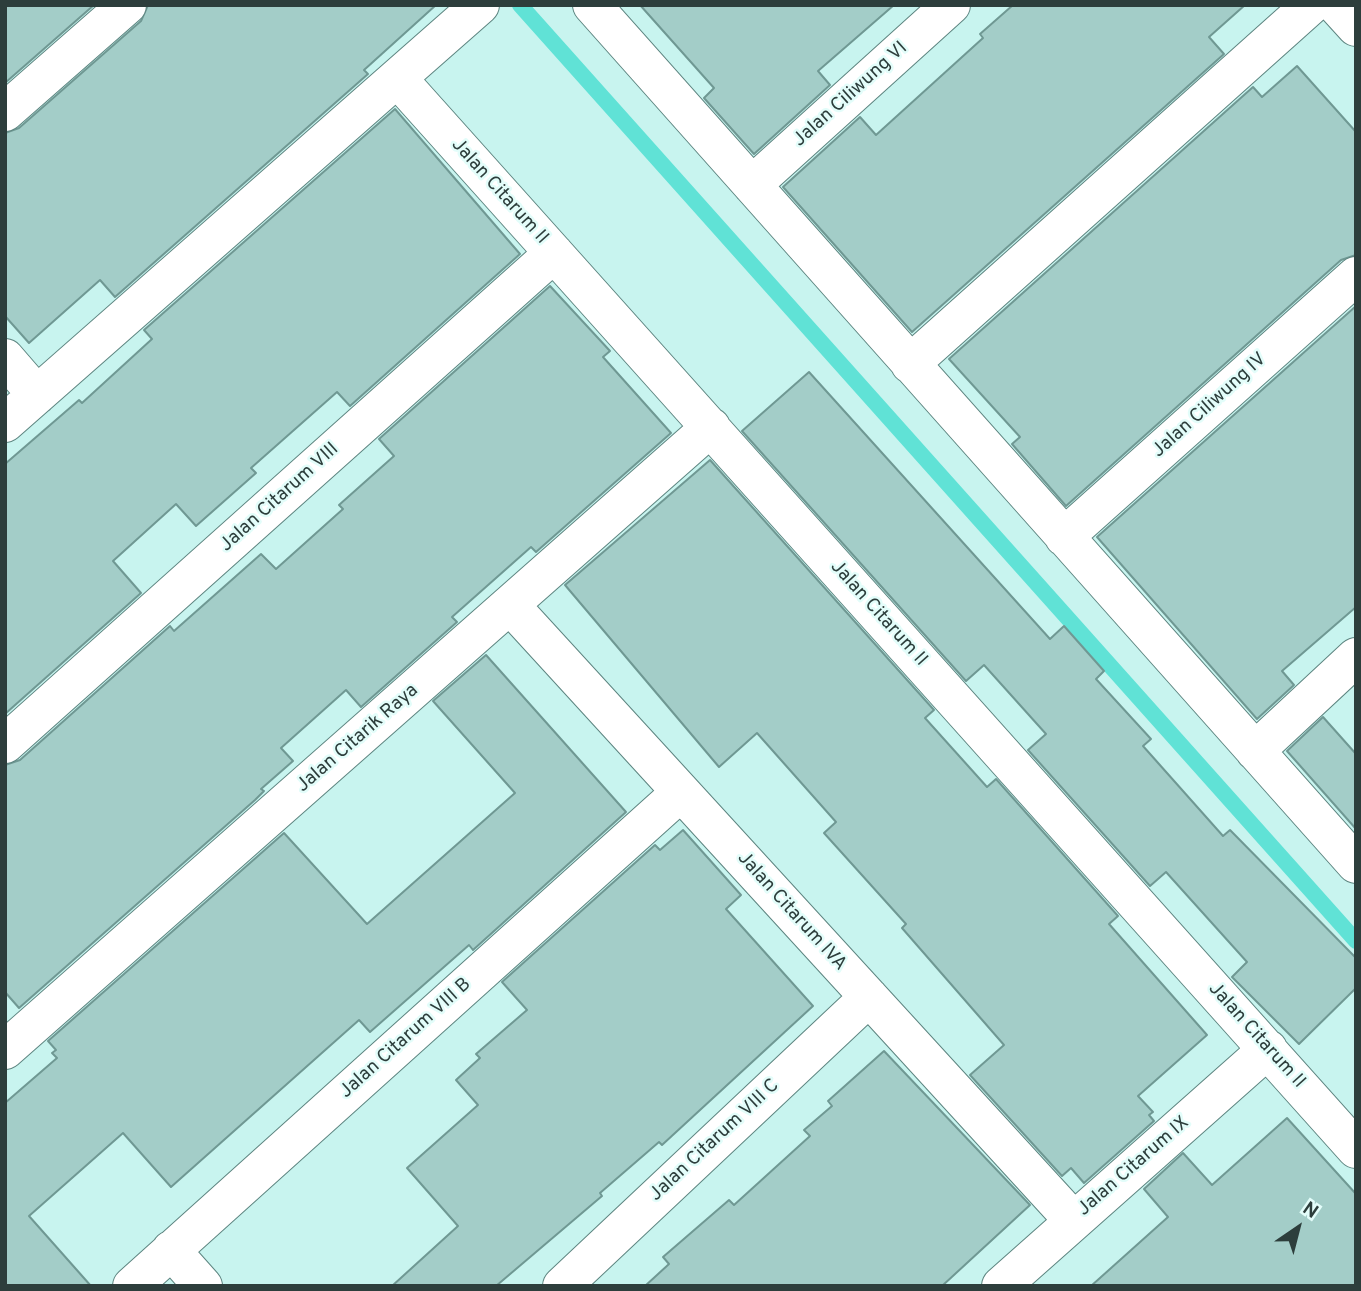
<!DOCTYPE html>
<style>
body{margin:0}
#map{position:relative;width:1361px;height:1291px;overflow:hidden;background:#c8f4ef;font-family:Overpass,sans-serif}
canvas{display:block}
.frame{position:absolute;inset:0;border:7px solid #2d3e3c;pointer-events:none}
.north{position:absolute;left:1263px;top:1193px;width:70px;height:70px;-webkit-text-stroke:5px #e3fdfa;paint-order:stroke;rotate:35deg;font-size:19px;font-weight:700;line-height:28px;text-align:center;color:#2d3e3c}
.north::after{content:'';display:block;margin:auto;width:24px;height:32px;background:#2d3e3c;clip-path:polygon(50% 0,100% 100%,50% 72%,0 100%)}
</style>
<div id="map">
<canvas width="1361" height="1291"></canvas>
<div class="frame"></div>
<div class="north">N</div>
</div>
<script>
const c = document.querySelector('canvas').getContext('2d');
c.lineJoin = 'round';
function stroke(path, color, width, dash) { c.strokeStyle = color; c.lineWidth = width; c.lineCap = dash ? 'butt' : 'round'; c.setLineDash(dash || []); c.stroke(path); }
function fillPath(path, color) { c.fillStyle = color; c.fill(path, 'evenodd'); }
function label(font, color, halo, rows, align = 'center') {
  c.font = font + ' Overpass,sans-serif'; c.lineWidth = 5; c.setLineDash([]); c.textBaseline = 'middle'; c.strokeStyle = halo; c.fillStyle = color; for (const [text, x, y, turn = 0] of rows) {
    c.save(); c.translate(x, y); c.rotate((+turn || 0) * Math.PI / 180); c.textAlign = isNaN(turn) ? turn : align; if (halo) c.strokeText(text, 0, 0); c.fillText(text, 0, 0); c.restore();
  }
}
stroke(new Path2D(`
 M520 5 1356 941`), '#60e2d6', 16);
const building = new Path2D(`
 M5 5H94L5 83Z
 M148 5H436L364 70 368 74 115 297 100 280 29 343 5 316V133L19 128 141 21Z
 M640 5H894L818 71 830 85 754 154 704 98 714 88Z
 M1013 5H1245L1209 37 1224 54 912 332 783 187 860 117 876 135 983 38 980 34Z
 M1297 66 1356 132V255L1341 260 1066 506 1012 444 1020 437 949 359 1253 87 1262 97Z
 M395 109 520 254 350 406 337 392 251 468 256 473 196 526 176 504 113 561 141 593 5 714V464L79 400 82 403 152 339 144 330Z
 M550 286 610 351 603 357 671 433 536 552 531 547 452 617 457 622 361 707 346 690 281 748 293 761 261 789 264 791 255 800 19 1008 5 992V765L20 760 170 626 174 631 261 554 276 569 343 509 339 505 394 456 379 439Z
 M1356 306V607L1282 671 1294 685 1257 719 1097 537Z
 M809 372 1050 639 1064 626 1104 671 1096 679 1151 739 1143 746 1223 836 1230 830 1356 958V988L1299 1044 1232 977 1247 962 1166 872 1150 886 1028 750 1046 734 984 665 966 681 742 431Z
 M710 460 934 710 925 718 987 787 996 779 1118 916 1109 924 1207 1035 1138 1096 1153 1112 1149 1115 1154 1121 1084 1183 1071 1168 1062 1176 970 1075 1004 1045 902 928 906 924 824 833 836 822 757 733 719 767 565 585Z
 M486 655 626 812 473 950 469 945 370 1032 359 1020 171 1187 123 1133 29 1216 91 1286H5V1103L57 1058 52 1053 56 1050 48 1041 284 833 367 924 515 793 433 701Z
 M1323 717 1356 754V829L1287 751Z
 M683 830 741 895 726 909 813 1006 662 1145 659 1142 600 1193 602 1196 496 1286H392L458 1226 407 1168 478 1105 456 1080 480 1058 476 1054 527 1010 502 982 655 845 660 850Z
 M884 1051 1030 1205 942 1286H645L669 1264 663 1257 729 1200 734 1205 810 1136 804 1130 832 1106 828 1101Z
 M1287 1118 1356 1194V1286H1091L1168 1217 1144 1189 1183 1153 1212 1185Z`);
fillPath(building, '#a3cdc8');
stroke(building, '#6f9893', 2);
const street = new Path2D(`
 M592 5 1356 864
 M1336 5 1356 27
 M398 79 1356 1149
 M5 112 127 5
 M752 185 951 5
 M5 358 37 395
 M910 364 1311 5
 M5 423 480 5
 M1064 537 1356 276
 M510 605 1073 1220
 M5 744 554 253
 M1255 751 1356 657
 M5 1050 711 427
 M171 1250 203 1286
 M132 1286 681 792
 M562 1286 869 997
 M1001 1286 1268 1049`);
stroke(street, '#5d8580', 40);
stroke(street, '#fff', 38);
label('19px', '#2d3e3c', '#e3fdfa', [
 ["Jalan Ciliwung VI",851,95,-42],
 ["Jalan Citarum II",499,192,48],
 ["Jalan Ciliwung IV",1210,406,-42],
 ["Jalan Citarum VIII",280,498,-42],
 ["Jalan Citarum II",878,614,48],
 ["Jalan Citarik Raya",358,739,-41],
 ["Jalan Citarum IVA",791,912,48],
 ["Jalan Citarum II",1256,1036,48],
 ["Jalan Citarum VIII B",406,1039,-42],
 ["Jalan Citarum VIII C",715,1141,-43],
 ["Jalan Citarum IX",1134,1167,-41]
]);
</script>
